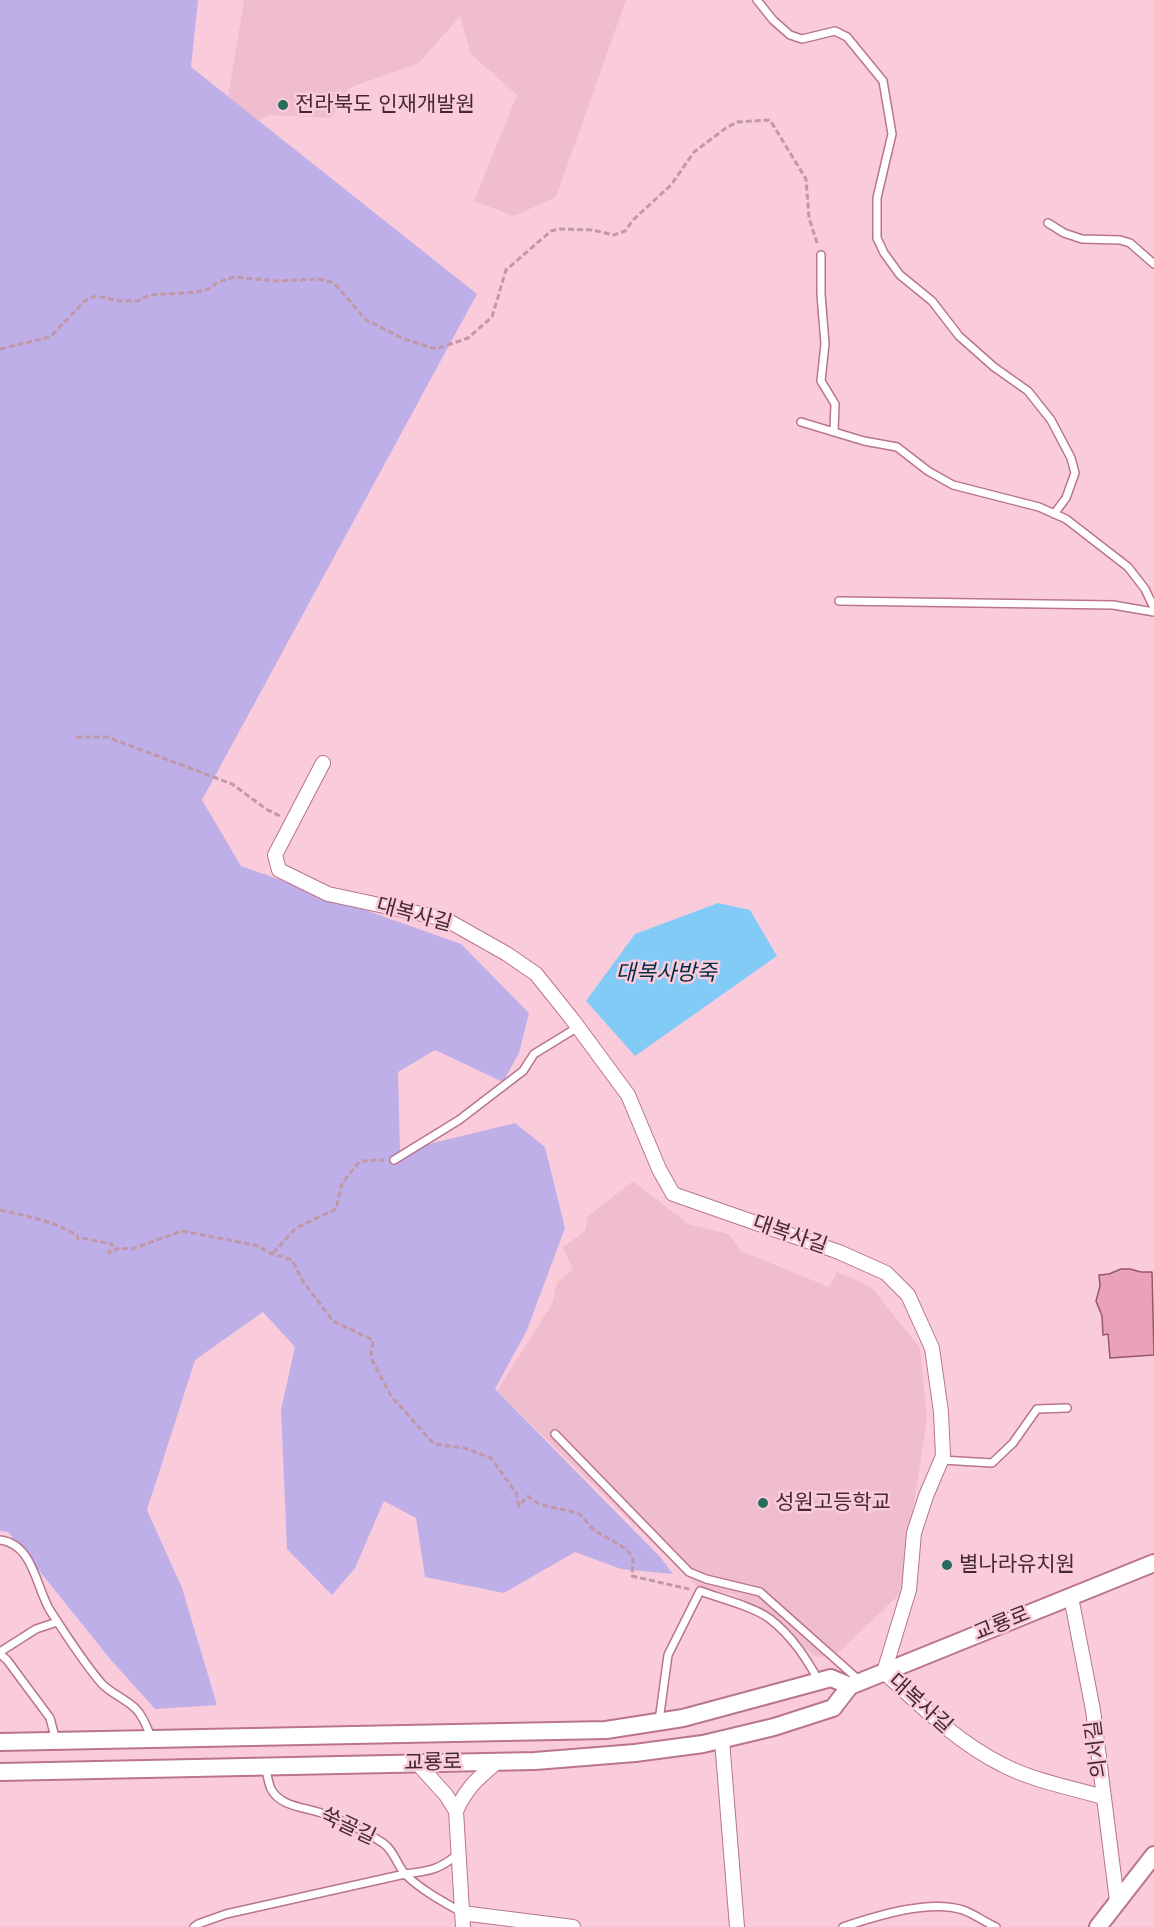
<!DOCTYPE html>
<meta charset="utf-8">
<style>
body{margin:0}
canvas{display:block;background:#faccdb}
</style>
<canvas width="1154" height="1927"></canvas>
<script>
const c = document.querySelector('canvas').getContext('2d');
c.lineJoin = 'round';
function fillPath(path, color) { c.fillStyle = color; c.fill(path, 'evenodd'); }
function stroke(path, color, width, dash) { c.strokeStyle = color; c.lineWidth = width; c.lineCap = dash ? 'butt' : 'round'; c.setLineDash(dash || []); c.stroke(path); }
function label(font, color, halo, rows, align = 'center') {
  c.font = font + ' "Libre Baskerville","Noto Sans KR",serif'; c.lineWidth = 5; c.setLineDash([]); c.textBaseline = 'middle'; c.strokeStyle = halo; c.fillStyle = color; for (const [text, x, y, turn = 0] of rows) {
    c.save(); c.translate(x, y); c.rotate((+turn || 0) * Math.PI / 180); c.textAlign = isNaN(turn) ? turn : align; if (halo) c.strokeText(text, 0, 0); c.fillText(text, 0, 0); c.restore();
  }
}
fillPath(new Path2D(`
 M244 0H626L556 197 514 216 474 201 517 95 471 54 460 16 419 63 349 88 331 118 269 115 221 140Z
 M633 1181 688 1224 729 1234 741 1251 829 1287 837 1272 871 1287 920 1348 927 1419 900 1594 839 1652 818 1658 733 1594 699 1588 497 1391 552 1304 557 1282 573 1270 563 1247 585 1231 588 1216Z`), '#efbdce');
fillPath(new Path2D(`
 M0 0H198L191 67 477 294 202 800 241 866 461 944 529 1013 519 1053 503 1082 435 1050 398 1072 400 1151 515 1123 545 1147 565 1228 527 1330 495 1389 661 1558 673 1574 621 1569 575 1552 504 1593 425 1577 416 1518 384 1501 355 1568 332 1595 287 1549 281 1410 295 1347 263 1312 195 1360 147 1510 182 1588 217 1705 155 1709 111 1660 8 1532 0 1531Z`), '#beafe9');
fillPath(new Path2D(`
 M718 903 750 910 777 956 635 1056 586 1001 635 934Z`), '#82cbf7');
const building = new Path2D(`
 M1121 1269H1130L1141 1272H1152L1154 1355 1110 1358 1108 1334 1103 1335 1102 1316 1096 1301 1100 1286 1099 1275 1109 1274Z`);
fillPath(building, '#eaa1bb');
stroke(building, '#98566f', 1.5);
const service = new Path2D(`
 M757 0 773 20 790 35 802 39 835 31 847 37 883 81 892 134 877 198V238L884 253 900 275 932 301 959 336 994 367 1028 391 1051 420 1071 458 1075 473 1066 498 1054 514
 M1048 223 1064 233 1082 239 1120 240 1130 243 1154 264
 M821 255V294L825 344 821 381 835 404 834 432
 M801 422 864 441 897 447 928 471 953 485 1039 507 1066 519 1128 567 1145 589 1154 608
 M839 601 1113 605 1154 612
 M394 1160 459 1120 523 1071 534 1054 578 1027
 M555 1434 689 1572 706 1579 760 1592 860 1681
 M942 1460 992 1463 1013 1443 1037 1409 1067 1408
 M0 1540C34 1544 36 1589 51 1612 67 1636 83 1662 102 1684 112 1694 126 1699 136 1709 143 1716 147 1727 151 1737
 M0 1652 36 1629 57 1622
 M0 1654 7 1660 50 1718 56 1741
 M659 1721 668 1655 700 1591C719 1598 755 1607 770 1619 792 1636 806 1658 819 1681
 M265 1766C267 1773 268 1782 271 1789 281 1808 307 1807 324 1814 344 1821 365 1831 383 1843 395 1851 397 1867 407 1876 423 1891 442 1901 461 1912
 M194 1927 198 1924 226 1914 405 1874C429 1871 439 1870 458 1854
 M843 1927C876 1916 929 1899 963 1910 974 1914 985 1922 996 1927`);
const minor = new Path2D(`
 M323 763 275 855 279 870 328 894 445 919 507 954 536 974 572 1019 628 1095 659 1169 673 1194 839 1252 886 1273 908 1295 932 1348 941 1412 943 1456 926 1496 914 1533 909 1590 884 1672C921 1706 957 1742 1003 1765 1031 1780 1072 1788 1103 1797
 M1071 1597 1093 1710 1117 1901
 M722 1740 737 1927
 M418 1764 446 1795 456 1811
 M462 1913 573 1927
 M463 1927 456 1811C467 1787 478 1778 497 1762`);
const tertiary = new Path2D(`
 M0 1742 606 1730 683 1718 831 1678 850 1686
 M0 1772 535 1761 635 1753 703 1744 774 1727 833 1708 850 1686 1154 1563
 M1098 1927 1154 1855`);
stroke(service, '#ba748e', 10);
stroke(minor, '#ba748e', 16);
stroke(tertiary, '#ba748e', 20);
stroke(new Path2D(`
 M0 349 50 337 86 300 96 296 120 301H137L150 295 197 292 212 288 216 283 234 277 277 281 319 279 334 283 366 320 404 339 436 349 468 338 492 317 506 270 551 231 559 229 593 230 614 235 625 231 633 220 671 185 694 152 726 128 737 122 770 120 806 179 809 218 818 246
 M76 737H107L232 784 266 809 280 816
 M0 1210C27 1216 53 1221 77 1235L78 1239 82 1238 112 1244 109 1253 119 1248 132 1249 182 1231 259 1246 267 1252 292 1260 304 1283 333 1321 373 1340 371 1358 391 1396 434 1444 464 1448 491 1458 516 1493 519 1506 528 1496C540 1509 562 1507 579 1514 585 1517 586 1523 592 1528 606 1540 619 1540 633 1557L632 1576 689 1589
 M273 1253 296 1228 336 1209 342 1183 360 1161 384 1160`), '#c198a5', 3, [6, 3]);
stroke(service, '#fff', 7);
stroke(minor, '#fff', 14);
stroke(tertiary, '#fff', 16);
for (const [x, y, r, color] of [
 [283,105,6,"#296c5e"],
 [763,1503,6,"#296c5e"],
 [947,1565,6,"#296c5e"]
]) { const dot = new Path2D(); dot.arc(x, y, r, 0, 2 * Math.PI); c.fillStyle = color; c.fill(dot); stroke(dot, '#faccdb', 2); }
label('21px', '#452832', '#faccdb', [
 ["전라북도 인재개발원",295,105],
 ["성원고등학교",775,1503],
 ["별나라유치원",959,1565]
], 'left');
label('21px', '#452832', '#faccdb', [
 ["대복사길",414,915,15],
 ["대복사길",790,1235,19],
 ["교룡로",1002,1624,-22],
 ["대복사길",920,1704,42],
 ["의서길",1097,1749,-97],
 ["교룡로",433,1763,-1],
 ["쑥골길",348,1827,25]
]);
label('italic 22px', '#022f44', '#faccdb', [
 ["대복사방죽",666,974]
]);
</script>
